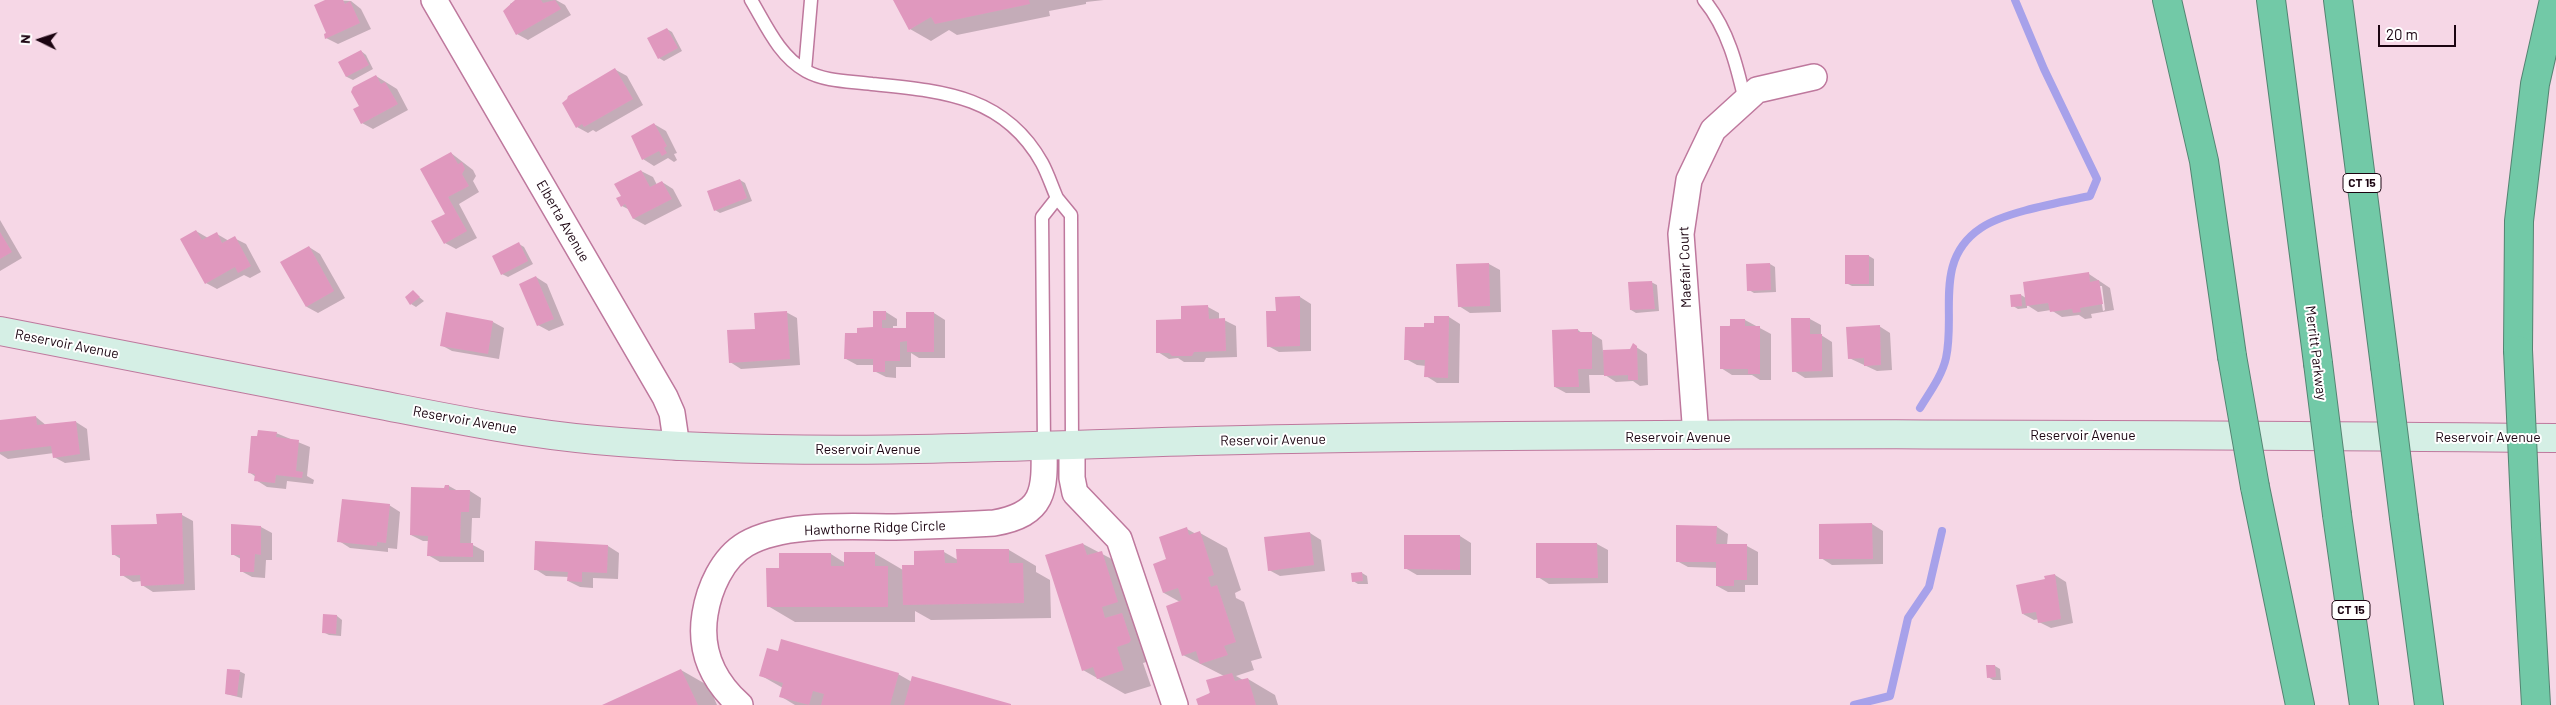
<!DOCTYPE html>
<style>
body{margin:0}
#map{position:relative;width:2556px;height:705px;overflow:hidden;background:#f6d7e6;font-family:Barlow,sans-serif}
canvas{display:block}
.north{position:absolute;left:15px;top:15px;width:50px;height:50px;-webkit-text-stroke:4px #fff;paint-order:stroke;rotate:274deg;font-size:14px;font-weight:700;line-height:20px;text-align:center;color:#1b0411}
.north::after{content:'';display:block;margin:auto;width:18px;height:22px;background:#1b0411;clip-path:polygon(50% 0,100% 100%,50% 72%,0 100%)}
.scale{position:absolute;left:2378px;top:25px;width:78px;height:22px;box-sizing:border-box;border:2px solid #1b0411;border-top:0;padding-left:6px;font-size:15px;line-height:18px;white-space:nowrap;color:#1b0411;-webkit-text-stroke:4px #fff;paint-order:stroke}
</style>
<div id="map">
<canvas width="2556" height="705"></canvas>
<div class="north">N</div>
<div class="scale">20 m</div>
</div>
<script>
const c = document.querySelector('canvas').getContext('2d');
c.lineJoin = 'round';
function fillPath(path, color) { c.fillStyle = color; c.fill(path, 'evenodd'); }
function stroke(path, color, width, dash) { c.strokeStyle = color; c.lineWidth = width; c.lineCap = dash ? 'butt' : 'round'; c.setLineDash(dash || []); c.stroke(path); }
function label(font, color, halo, rows, align = 'center') {
  c.font = font + ' Barlow,sans-serif'; c.lineWidth = 4; c.setLineDash([]); c.textBaseline = 'middle'; c.strokeStyle = halo; c.fillStyle = color; for (const [text, x, y, turn = 0] of rows) {
    c.save(); c.translate(x, y); c.rotate((+turn || 0) * Math.PI / 180); c.textAlign = isNaN(turn) ? turn : align; if (halo) c.strokeText(text, 0, 0); c.fillText(text, 0, 0); c.restore();
  }
}
fillPath(new Path2D(`
 M328 0 351 1 361 9 371 29 338 44 326 38Z
 M517 0H556L565 5 571 15 528 40 517 34 510 8V4Z
 M894 0H1104L1086 2V4L1049 11 1050 16 957 35 949 30 931 41 910 29Z
 M667 29 672 32 682 51 664 61 659 58Z
 M361 51 366 55 373 69 353 80 347 77 340 63Z
 M616 70 627 76 643 105 596 132 593 130 588 133 577 127Z
 M376 76 397 89 408 110 373 129 362 123 361 107Z
 M654 124 666 131 677 153 674 154 677 160 674 162 668 158 654 166 643 159Z
 M451 153 473 170 476 176 473 181 479 192 459 204 477 238 456 249 445 243Z
 M641 171 653 177 657 185 662 182 673 189 682 206 645 225 634 219 630 210 622 206V197Z
 M740 180 745 183 752 201 720 213 715 210Z
 M0 220 22 258 0 271Z
 M196 231 208 238 217 234 229 241 234 238 246 244 261 272 250 278 244 275 217 289 206 283Z
 M519 244 524 247 533 264 508 277 502 274Z
 M309 247 320 254 345 298 318 313 307 307Z
 M1869 256 1874 259V286H1852L1846 283Z
 M1489 264 1500 270 1501 312 1470 313 1459 306Z
 M1770 264 1775 267 1776 292 1754 293 1749 290Z
 M2089 274 2110 288 2114 310 2091 314 2092 318 2085 319 2079 315 2062 317 2051 310 2038 312 2027 305V308L2018 309 2013 306 2021 295 2026 298ZM2099 286H2102L2105 310 2103 311Z
 M536 277 547 284 564 325 549 331 538 325Z
 M1651 282 1657 285 1659 311 1636 313 1631 310Z
 M413 292 424 301 416 307 411 304Z
 M1300 297 1311 304V351L1279 352 1268 346 1277 312Z
 M1182 307H1208L1219 313V320H1224L1236 326 1237 357 1206 358 1204 362H1184L1178 358 1169 359 1158 352 1183 320Z
 M786 312 797 318 800 365 741 369 730 362 756 330Z
 M874 312H886L897 319V326H893V329H907L934 313 945 320V358H919L911 353V367H896V378L886 377 874 371V365H857L846 359 858 334 874 329Z
 M447 314 493 322 504 328 499 359 452 351 441 345Z
 M1449 317 1460 324 1459 383H1437L1426 376V366L1417 365 1406 359 1426 329Z
 M1810 319 1821 325V335L1832 342 1833 377 1805 378 1794 371Z
 M1731 320H1745L1771 334V380H1760L1752 375H1732L1721 368Z
 M1879 326 1890 333 1892 370 1877 371 1849 358Z
 M1578 330 1583 334 1591 333 1602 340 1603 352 1631 350 1633 345 1647 354 1648 385 1640 386 1633 381 1616 382 1605 375H1589L1590 393H1566L1555 387Z
 M36 417 47 426 76 422 87 429 90 460 65 463 54 457V453L8 459 0 454V421Z
 M276 433 310 447 307 476 314 480 313 484 287 481 286 489 267 487 256 480V477L249 472Z
 M449 486 458 491H470L481 498 480 518H472L471 544 484 551V562H440L428 555 429 541H423L411 535Z
 M389 505 400 512 397 549 388 548V552L350 548 339 541Z
 M182 515 193 521 195 590 153 592 142 585V581L133 582 122 575 121 559 113 554 158 525Z
 M1872 524 1883 531V564L1832 565 1821 558Z
 M233 526 261 527 272 533V560H266L265 578 252 577 241 571V559L232 554Z
 M1717 527 1728 534 1727 545 1747 546 1758 552V585H1745V592H1728L1717 586 1718 568 1688 567 1677 561Z
 M1187 529 1196 534 1200 533 1227 548 1241 590 1235 593 1236 598 1244 602 1262 658 1251 661 1254 670 1236 676 1243 680 1248 679 1275 695 1278 705H1199L1224 676 1183 655 1180 602 1164 593 1168 560Z
 M1310 533 1321 540 1325 571 1280 576 1269 570Z
 M1460 536 1471 543V575H1417L1405 568Z
 M1083 544 1129 568 1144 617 1133 621 1149 630 1156 659 1143 663 1151 686 1125 694 1083 670Z
 M1597 544 1608 550V583L1549 584 1538 577Z
 M608 546 619 553 618 579 593 578V588L580 587 568 581 569 577 546 576 535 569Z
 M1009 550 1036 566V572L1050 580 1051 618 931 620 915 611V622H795L768 606 780 569 831 554 845 563 874 553 903 570 944 552 958 560Z
 M1362 573 1367 576 1368 584H1358L1353 581Z
 M2055 575 2066 582 2073 623 2051 628 2039 622V619L2034 620 2023 614 2046 580Z
 M324 616H337L342 620 341 636 329 635 323 632Z
 M1987 666H1995L2000 669 2001 680H1993L1988 677Z
 M681 670 709 686 717 705H605Z
 M239 671 245 674 242 698 226 694Z
 M898 674 912 682 1009 705H795L780 696 783 688 760 675Z`), '#0003');
stroke(new Path2D(`
 M1920 408C1929 393 1942 376 1946 358 1956 313 1933 260 1981 228 2004 212 2062 202 2090 196L2097 179 2044 69 2015 0
 M1854 705 1890 696 1908 618 1929 587 1942 531`), '#a7a1ea', 8);
fillPath(new Path2D(`
 M325 0H343L345 4 350 1 360 23 325 39 324 34 326 33 314 5Z
 M515 0H541L543 3 555 0 561 9 516 35 503 11Z
 M893 0H1029L1030 4 935 24 931 17 909 30Z
 M667 28 678 48 658 59 647 38Z
 M361 50 369 65 346 77 338 62Z
 M615 68 633 99 584 127 582 124 576 128 562 103 567 99 568 96Z
 M376 75 381 84 385 82 398 104 361 124 353 109 359 106 351 92 353 87Z
 M654 123 667 146 664 148 667 153 662 156 659 151 642 160 631 136Z
 M451 152 458 164 462 162 465 169 462 174 469 186 448 197 467 231 444 244 431 221 445 214 420 169Z
 M641 170 650 187 662 181 672 199 633 219 625 204 621 207 616 198 621 196 614 184Z
 M740 179 747 198 714 211 707 191Z
 M196 230 202 240 217 232 222 243 235 236 251 266 238 273 235 267 205 284 180 239Z
 M0 232 12 252 0 259Z
 M519 242 528 261 501 275 492 256Z
 M309 246 334 291 306 307 280 262Z
 M1845 255H1869V284H1845Z
 M1489 263 1490 306 1458 307 1456 264Z
 M1770 263 1771 290 1747 291 1746 264Z
 M2089 272 2090 282 2099 280 2103 304 2080 308 2081 312 2073 313 2072 309 2050 312 2048 303 2026 306 2023 282Z
 M536 276 554 319 537 326 519 284Z
 M1652 281 1655 309 1630 310 1628 282Z
 M413 290 420 297 410 305 405 297Z
 M2021 294 2022 306 2011 307 2010 295Z
 M1300 296V346L1267 347 1266 311H1276L1275 297Z
 M1208 305 1209 319 1225 318 1226 351 1194 352 1192 356H1172L1169 353H1156V320L1181 319V306Z
 M787 311 790 359 729 363 727 330 755 329 754 313Z
 M873 311H886V320H882V328H906V312H934V352H907V341L900 342V361H885V372H873V359H844L845 333H857V328L873 327Z
 M446 312 493 321 488 354 440 346Z
 M1434 316H1449L1448 378 1424 377 1425 360H1404L1405 327H1424V323H1434Z
 M1791 318H1810V334H1822V371L1792 372Z
 M1730 319H1745V326H1760V374H1748V369H1720V326H1730Z
 M1880 325 1881 365 1864 366V358L1848 359 1846 327Z
 M1578 329V332H1592V369H1578L1579 387H1554L1552 330Z
 M1633 343 1637 346 1638 380H1628V375L1604 376 1603 350 1630 349Z
 M36 416 37 425 76 421 80 454 53 458 51 446 0 452V420Z
 M258 430 277 432 276 437 299 440 296 471 303 472 302 478 276 475 275 483 254 481 255 474 248 473 251 436H257Z
 M445 485H449V490H470L469 512H461L460 543H473V557L427 556 428 536 410 535 411 487 444 488Z
 M342 499 390 504 386 543 377 542V546L337 542Z
 M182 513 184 584 141 586 140 575 120 576V555H112L111 525 157 524 156 514Z
 M1872 523 1873 559H1819V524Z
 M231 524 261 526V555L255 554 254 572H240V555H231Z
 M1676 525 1717 526 1716 544H1747V580H1734V586H1716V562H1676Z
 M1187 527 1189 535 1200 531 1214 575 1208 577 1211 587 1217 585 1236 642 1224 646 1228 655 1200 664 1196 651 1182 656 1166 606 1182 600 1178 588 1163 593 1153 564 1166 559 1159 537Z
 M1310 532 1314 565 1268 571 1264 537Z
 M1404 535H1460V570L1404 569Z
 M535 541 608 545 607 573 582 572V582L567 581 568 572 534 570Z
 M1083 543 1087 555 1102 551 1118 602 1102 607 1105 618 1122 613 1131 640 1129 643 1117 647 1124 670 1097 679 1093 667 1082 671 1045 555Z
 M1536 543H1597L1598 578H1536Z
 M956 549H1009V563H1023L1024 603 903 605 902 565H914V551L944 550 945 563H957Z
 M844 552H875V566H888V607H767L766 568H779V553H831V566H844Z
 M1362 572 1363 581 1352 582 1351 573Z
 M2055 574 2061 619 2038 623 2036 612 2022 614 2016 585 2045 579 2044 576Z
 M323 614 337 615 336 634 322 633Z
 M781 639 899 673 890 705H821L824 694 813 691 809 705 779 697 783 683 759 676 767 648 778 651Z
 M1986 665H1995L1996 677 1987 678Z
 M227 669 240 670 237 696 225 694Z
 M681 669 698 705H602Z
 M1232 673 1235 681 1248 678 1256 705H1198L1196 699 1210 693 1206 680Z
 M912 676 1011 704V705H904Z`), '#e098be');
const lane = new Path2D(`
 M751 0C766 25 779 56 806 71 826 82 850 81 872 84 941 91 1004 95 1042 163 1048 174 1052 187 1057 198
 M1704 0C1728 29 1737 66 1745 101
 M805 70 811 0
 M1044 446 1042 217 1057 198 1071 215 1072 445`);
const street = new Path2D(`
 M434 0 665 397 672 413 677 447
 M1696 436 1681 234 1689 180 1713 130 1757 90 1814 77
 M1072 445V478L1075 493 1119 539 1175 705
 M740 705C713 681 699 651 705 614 709 589 722 558 746 544 784 522 852 527 895 527 928 526 961 525 994 523 1045 514 1045 491 1044 446`);
const secondary = new Path2D(`
 M0 331C118 354 236 377 355 400 434 415 515 433 596 440 827 461 1060 442 1292 439 1713 432 2135 434 2556 438`);
const highway = new Path2D(`
 M2167 0 2204 161 2232 356
 M2271 0 2318 363
 M2338 0 2385 366
 M2518 350 2519 221 2535 84 2554 0
 M2255 487 2300 705
 M2337 515 2364 705
 M2404 518 2429 705
 M2526 527 2536 705`);
stroke(lane, '#be789d', 15);
stroke(street, '#be789d', 28);
stroke(secondary, '#be789d', 30);
stroke(highway, '#548472', 30);
stroke(lane, '#fff', 12);
stroke(street, '#fff', 25);
stroke(secondary, '#d5efe5', 28);
stroke(highway, '#72c9a7', 28);
const highwayBridge = new Path2D(`
 M2518 350 2526 527
 M2232 356 2255 487
 M2318 363 2337 515
 M2385 366 2404 518`);
stroke(highwayBridge, '#548472', 30, []);
stroke(highwayBridge, '#72c9a7', 28);
for (const [x, y, w] of [
 [2362,183,38],
 [2351,610,38]
]) { const box = new Path2D(); box.roundRect(x - w / 2, y - 9.5, w, 19, 4); c.fillStyle = '#fff'; c.fill(box); stroke(box, '#1b0411', 1); }
label('bold 12px', '#1b0411', null, [
 ["CT 15",2362,183],
 ["CT 15",2351,610]
]);
label('14px', '#1b0411', '#fff', [
 ["Elberta Avenue",563,221,60],
 ["Maefair Court",1685,267,-92],
 ["Reservoir Avenue",67,344,11],
 ["Merritt Parkway",2316,353,83],
 ["Reservoir Avenue",465,420,10],
 ["Reservoir Avenue",2083,435],
 ["Reservoir Avenue",1678,437],
 ["Reservoir Avenue",2488,437],
 ["Reservoir Avenue",1273,440,-1],
 ["Reservoir Avenue",868,449],
 ["Hawthorne Ridge Circle",875,528,-2]
]);
</script>
